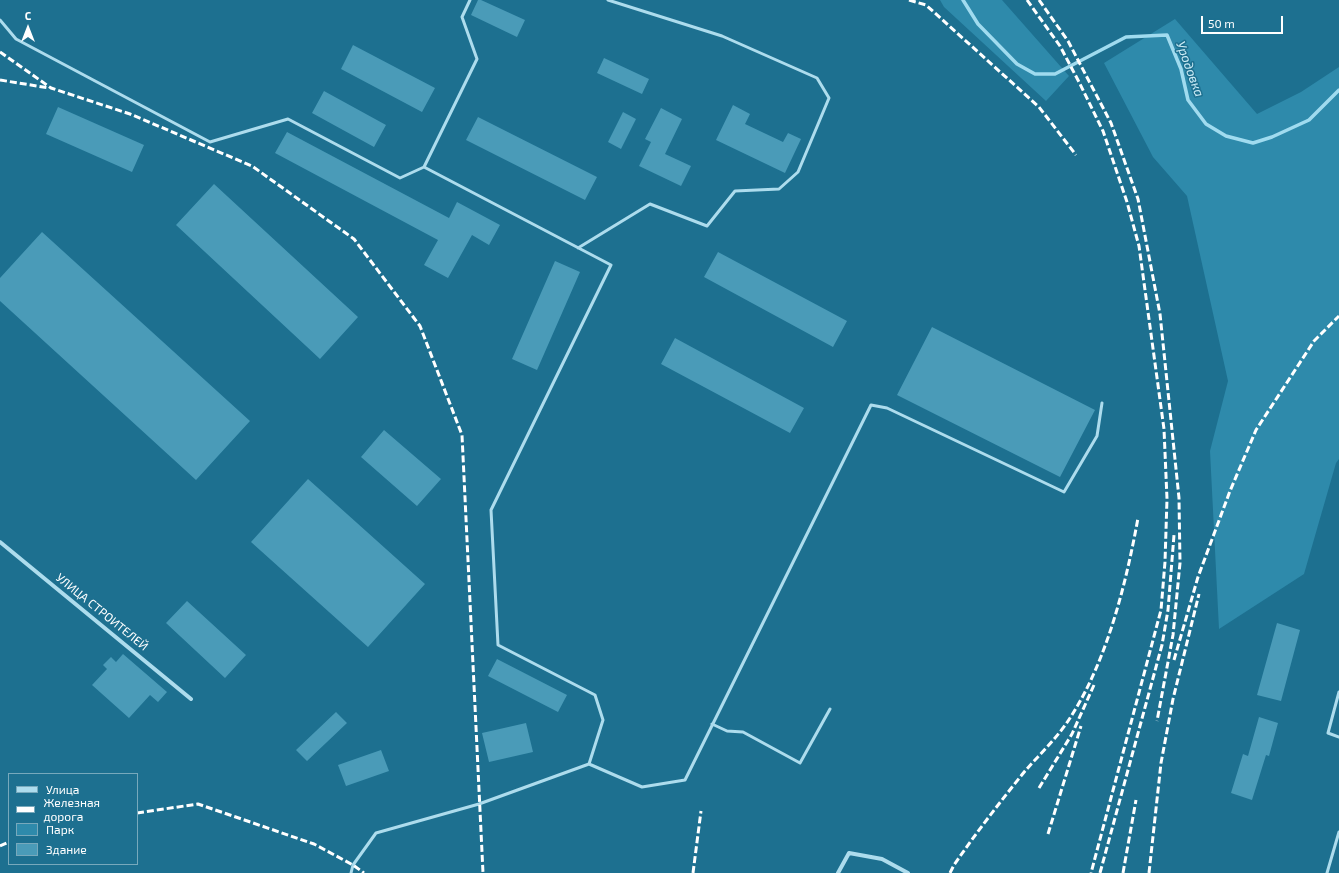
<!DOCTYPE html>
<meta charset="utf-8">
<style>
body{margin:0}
#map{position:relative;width:1339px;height:873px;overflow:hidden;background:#1d7090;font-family:"Exo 2",sans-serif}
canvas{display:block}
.legend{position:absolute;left:8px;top:773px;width:130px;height:92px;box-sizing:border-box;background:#1d7090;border:1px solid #77a9bc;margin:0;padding:5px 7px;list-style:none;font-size:12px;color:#fff}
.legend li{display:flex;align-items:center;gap:8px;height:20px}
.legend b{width:20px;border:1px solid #77a9bc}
.north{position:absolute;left:8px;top:8px;width:40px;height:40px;-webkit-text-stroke:3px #1d7090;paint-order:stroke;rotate:0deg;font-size:11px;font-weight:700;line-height:16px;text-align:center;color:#fff}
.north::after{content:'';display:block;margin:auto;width:14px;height:18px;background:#fff;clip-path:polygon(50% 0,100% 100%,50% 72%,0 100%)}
.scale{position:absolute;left:1201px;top:16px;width:82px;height:18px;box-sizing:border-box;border:2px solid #fff;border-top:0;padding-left:5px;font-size:12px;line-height:14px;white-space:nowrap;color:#fff;-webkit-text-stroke:3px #1d7090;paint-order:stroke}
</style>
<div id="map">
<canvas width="1339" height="873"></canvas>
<ul class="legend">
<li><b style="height:5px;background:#addced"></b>Улица</li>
<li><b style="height:5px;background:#fff"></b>Железная дорога</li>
<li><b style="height:11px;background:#2e8aab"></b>Парк</li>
<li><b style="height:11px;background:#4a9bb8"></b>Здание</li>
</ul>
<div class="north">С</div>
<div class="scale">50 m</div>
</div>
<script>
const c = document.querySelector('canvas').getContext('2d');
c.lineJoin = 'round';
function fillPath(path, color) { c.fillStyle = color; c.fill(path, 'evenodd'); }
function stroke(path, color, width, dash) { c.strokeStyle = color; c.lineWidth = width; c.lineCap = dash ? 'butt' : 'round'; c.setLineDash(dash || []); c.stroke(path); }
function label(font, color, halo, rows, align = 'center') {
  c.font = font + ' "Exo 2",sans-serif'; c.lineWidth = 3; c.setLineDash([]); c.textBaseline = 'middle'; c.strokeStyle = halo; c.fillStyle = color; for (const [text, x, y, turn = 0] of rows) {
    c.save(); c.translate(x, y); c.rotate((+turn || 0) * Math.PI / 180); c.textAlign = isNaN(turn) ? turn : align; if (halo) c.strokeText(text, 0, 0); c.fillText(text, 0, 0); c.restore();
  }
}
fillPath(new Path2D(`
 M940 0H1002L1069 76 1046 101 944 7Z
 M1175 19 1257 114 1301 92 1339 67V459L1336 463 1304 574 1219 629 1210 451 1228 381 1187 196 1153 157 1104 63Z`), '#2e8aab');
stroke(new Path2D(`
 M963 0 978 24 1017 64 1035 74H1055L1126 37 1167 35 1181 69 1188 100 1206 124 1226 136 1253 143 1272 137 1309 120 1339 90`), '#a0dbef', 3.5);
fillPath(new Path2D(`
 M478 0H481L525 20 517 37 471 15Z
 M353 45 435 88 422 112 341 69Z
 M604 58 649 79 642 94 597 73Z
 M324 91 386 125 374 147 312 113Z
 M733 105 750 114 745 124 783 142 788 133 801 139 785 173 716 140Z
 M58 107 144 145 132 172 46 134Z
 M661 108 682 119 665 154 691 166 681 186 639 166 651 142 645 139Z
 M623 112 636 119 621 149 608 142Z
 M478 117 597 177 585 200 466 140Z
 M287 132 449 218 457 202 500 225 489 245 472 235 448 278 424 265 438 240 275 153Z
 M214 184 358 317 320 359 176 225Z
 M42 232 250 421 196 480 0 301V278Z
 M718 252 847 321 833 347 704 277Z
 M555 261 580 272 537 370 512 359Z
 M932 327 1095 410 1060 477 897 395Z
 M675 338 804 408 790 433 661 364Z
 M384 430 441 479 417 506 361 457Z
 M308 479 425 584 368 647 251 542Z
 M187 601 246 655 225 678 166 623Z
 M1277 623 1300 630 1281 701 1257 695Z
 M123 654 167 692 158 702 150 695 129 718 92 685 107 669 103 665 111 657 116 662Z
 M497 659 567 695 558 712 488 676Z
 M336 712 347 723 307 761 296 750Z
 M1259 717 1278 723 1269 756 1266 755 1252 800 1231 793 1243 754 1248 756Z
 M526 723 533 752 489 762 482 733Z
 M381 750 389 771 346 786 338 765Z`), '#4a9bb8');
stroke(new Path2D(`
 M0 20 16 39 210 142 288 119 400 178 424 167 611 265 491 510 498 645 595 695 603 720 589 764
 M424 167 477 59 462 17 470 0
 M578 248 650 204 707 226 735 191 779 189 798 172 829 98 817 78 722 36 608 0
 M1339 692 1328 733 1339 737
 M712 724 727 731 743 732 800 763 830 709
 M351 873 353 865 376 833 479 804 589 764 642 787 685 780 871 405 887 408 1064 492 1097 436 1102 403
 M1327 873 1339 832`), '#addced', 3);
stroke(new Path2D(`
 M0 542 191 699
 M838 873 849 853 882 859 908 873`), '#addced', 4);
stroke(new Path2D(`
 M909 0 926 5 1039 107 1076 155
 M1027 0 1060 46 1079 82 1103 131 1127 202 1139 246 1164 429 1167 499 1165 562 1161 610 1091 873
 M1039 0 1068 41 1111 123 1138 199 1160 314 1179 498 1180 563 1173 635 1157 721
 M0 52 51 88 130 114 252 166 354 239 420 326 462 435 483 873
 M0 80 49 88
 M1174 660 1198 577 1230 491 1256 430 1314 341 1339 316
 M1039 788 1072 734 1094 685
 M137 813 198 804 314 844 353 865 364 873
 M1048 834 1081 726
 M0 846 9 842
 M693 873 701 811
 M950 873 954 865C976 833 1000 802 1025 771 1040 754 1058 737 1070 718 1107 661 1126 584 1138 518
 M1100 873 1162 645 1168 610 1174 535
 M1123 873 1136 800
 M1149 873 1161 763 1173 699 1199 594`), '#fff', 3, [7, 3]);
label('12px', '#fff', '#1d7090', [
 ["УЛИЦА СТРОИТЕЛЕЙ",102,612,39]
]);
label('italic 13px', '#ceedf7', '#1d7090', [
 ["Уродовка",1190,69,70]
]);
</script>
